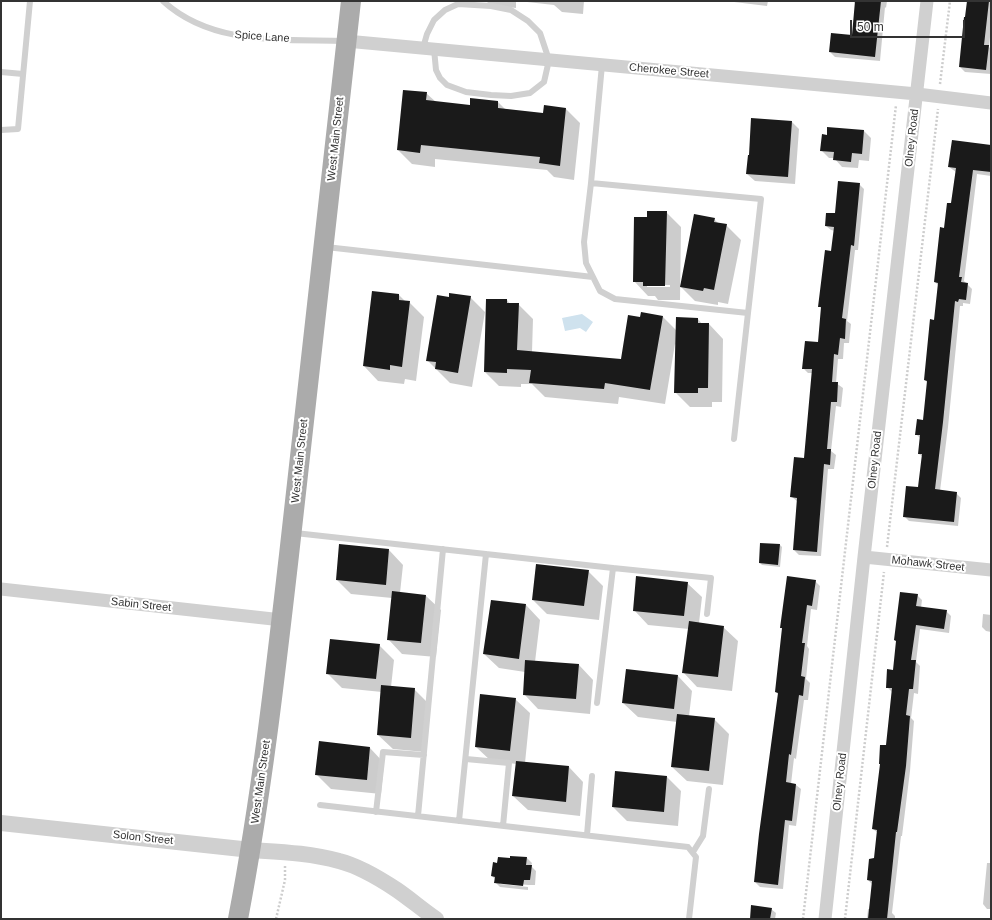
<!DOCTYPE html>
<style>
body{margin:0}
#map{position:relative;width:992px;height:920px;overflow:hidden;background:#fff;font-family:Arial,sans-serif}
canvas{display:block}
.frame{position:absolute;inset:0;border:2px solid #333;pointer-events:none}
.scale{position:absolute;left:850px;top:20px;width:115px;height:18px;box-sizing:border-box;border:2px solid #333;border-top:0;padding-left:5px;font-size:12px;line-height:14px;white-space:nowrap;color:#333;-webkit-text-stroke:3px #fff;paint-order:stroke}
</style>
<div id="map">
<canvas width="992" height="920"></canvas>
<div class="frame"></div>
<div class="scale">50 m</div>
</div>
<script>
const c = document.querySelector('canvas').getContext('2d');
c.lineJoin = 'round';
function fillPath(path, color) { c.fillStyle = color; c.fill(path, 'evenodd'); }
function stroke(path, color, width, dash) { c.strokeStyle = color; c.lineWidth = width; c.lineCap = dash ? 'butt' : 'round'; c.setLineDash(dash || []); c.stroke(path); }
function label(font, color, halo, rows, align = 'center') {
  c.font = font + ' Arial,sans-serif'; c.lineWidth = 4; c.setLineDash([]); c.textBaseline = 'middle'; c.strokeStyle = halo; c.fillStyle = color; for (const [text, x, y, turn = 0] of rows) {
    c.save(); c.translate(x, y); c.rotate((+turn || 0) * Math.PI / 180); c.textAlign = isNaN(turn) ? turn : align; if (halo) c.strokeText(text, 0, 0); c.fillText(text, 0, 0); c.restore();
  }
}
fillPath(new Path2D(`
 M582 314 593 322 586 332 580 328 565 331 562 318Z`), '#cfe2ee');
fillPath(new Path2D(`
 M486 1H516V8L490 5Z
 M518 1H584L583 14 562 12 554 5Z
 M726 1H768L767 6Z
 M853 1H887L886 8 885 7 880 61 835 57 830 52 853 36 856 4Z
 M968 1H991V27L989 47 991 49V74L965 72 960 67Z
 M426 93 436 102 471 106 498 102 506 110 544 114 566 109 580 123 574 180 554 177 547 170 435 159V167L412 164 398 150Z
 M792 122 799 129 795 184 755 181 747 174Z
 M864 131 871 138 869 161 859 160 858 168 842 167 834 158H829L821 150 828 136Z
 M991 146V176L977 174 964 281 972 289 970 304 963 303V306H960L948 427 940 491 956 493 961 498 958 526 909 521 904 516 919 488 923 457 919 454 921 439 916 434 924 421 928 383 925 380 935 321 939 286 935 282 945 229 952 205 956 172 949 167Z
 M859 184 864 189 858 250H855L847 321 851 324 849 343H844L843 359H838L836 383 843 388 841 407 836 406 831 451 836 455 834 469H828L821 556 799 555 794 550 798 502 792 497 805 459 813 373H808L803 368 819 343 822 309 819 306 832 252 835 231 831 230 826 226 836 215Z
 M666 212 681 227 680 300H658L655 296H648L634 281 648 218ZM647 285H670V287H647Z
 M714 219 719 224 726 225 741 240 728 304 718 302V305L695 301 680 286Z
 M373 292 399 295 406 302H409L424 317 416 381 405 379 404 384 378 381 364 366Z
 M470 297 485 312 472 387 450 383 427 360 450 299Z
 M507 300 510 304H518L533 319 532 352 622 360 641 318 642 314 663 317 677 331 698 319 702 324H709L723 339 722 402H712V407H690L675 392 676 345 675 344 665 404 619 397 618 404 545 397 532 384H521V387L499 386 485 372Z
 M761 544 780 545 782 547 780 567 762 565 760 563Z
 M389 550 403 565 400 593 426 596 441 610 436 657 402 654 388 639 392 598 351 594 337 580Z
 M588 571 603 586 599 620 547 614 533 600Z
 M815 581 820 586 817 610 811 609 807 646 809 649 806 679 810 683 808 700H804L796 759 794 758 791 784 796 785 801 789 796 826 789 825 783 889 760 887 755 882 779 695 776 692 783 629 781 628Z
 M687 583 702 597 699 623 723 627 738 641 732 691 697 687 683 672 689 629 648 625 634 610Z
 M917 595 922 600 921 608 946 611 951 616 949 633 920 629 916 662 920 666 918 694 914 693 911 718 914 721 910 771 902 836H901L892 913 895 916V919H867L868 909H870L873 885 868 880 875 859 878 833 873 829 887 746 892 692 887 687 893 671Z
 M526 605 540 620 535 662 579 665 593 680 590 714 538 709 524 694 525 672 499 668 484 654Z
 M983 614 991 615V632L986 631 982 627Z
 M379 645 394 660 391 687 414 689 429 704 425 752 393 749 378 735 382 692 342 688 327 673Z
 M678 676 692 691 689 716 714 719 729 734 723 785 687 781 672 767 677 722 638 717 623 703Z
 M515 699 530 713 525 763 569 767 583 782 580 816 528 810 513 796 517 764 491 761 476 747Z
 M320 742 370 748 384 763 381 794 331 789 316 774Z
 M667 777 681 791 678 826 627 821 613 807Z
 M991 850V909H987L983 904 987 863H990Z
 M511 857 527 858 532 863 531 866 536 871 535 885H528L500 882V884L528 887V890L500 887 495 882 496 880 492 876 497 864 511 859Z
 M771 909 776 913 775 919H751Z`), '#0003');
fillPath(new Path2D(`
 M855 1H881L875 57 829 52 831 33 852 35Z
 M967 1H989L984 45H989L986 70 959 67 964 17H965Z
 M403 90 427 92 426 100 470 105V98L498 101V108L543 113 544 105 566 108 560 166 539 163 540 157 421 145 420 153 397 150Z
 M751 118 792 121 788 177 746 174 748 155H749Z
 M827 127 864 130 862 154 852 153 851 162 833 160 834 152 820 151 822 134 827 135Z
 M952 140 991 145V172L973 170 959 277H962L961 282 968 283 966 300 959 299 958 302 955 301 943 422 935 489 957 492 954 522 903 517 906 486 918 487 922 454H918L920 435H915L917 419 923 420 927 381 924 380 930 319 934 320 938 283 934 282 940 227 944 228 947 203H951L956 168 948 167Z
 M838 181 860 183 854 246 851 245 842 318 846 319 845 339 840 338 838 355 834 354 832 382H838L837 402H831L827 449H831L830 465 824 464 817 552 793 550 797 498 790 497 794 457 804 458 812 369H802L805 341 818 342 821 307H818L825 250 831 251 834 227 825 226 826 213H835Z
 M647 211H667L665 286H643V282H633L634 217H647Z
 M694 214 715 218 714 222 727 224 714 290 704 288 703 291 680 287Z
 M372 291 399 294V300L410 301 402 367 390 365V370L363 366Z
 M449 293 471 296 458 373 435 369 436 362 426 361 437 295 449 297Z
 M486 299H507V303H519L517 350 621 359 628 315 640 317 641 312 663 316 650 390 605 383 604 389 529 383 531 370 507 369V373L484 372Z
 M676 317 698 318V323H709L708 388H698V393H674Z
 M760 543 780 544 778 565 759 563Z
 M339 544 389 549 386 585 336 580Z
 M536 564 589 570 584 606 532 600Z
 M636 576 688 582 684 616 633 611Z
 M787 576 816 580 812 606 807 605 802 643H805L801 676 805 677 803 696 799 695 791 755 789 754 786 782 796 784 792 821 785 820 778 885 754 882 759 834 778 693 775 692 782 628H780Z
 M392 591 426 595 421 643 387 640Z
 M900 592 918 594 916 606 947 610 944 629 916 625 911 660H916L913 689H909L906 715 910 716 906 766 897 832H896L887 919H868L872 881 867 880 869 859 874 858 877 830 872 829 880 764H879L880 745H886L892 688H886L887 669 893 670 896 641 894 640Z
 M491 600 526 604 519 659 483 654Z
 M689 621 724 626 718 677 682 673Z
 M330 639 380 644 376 679 326 674Z
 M525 660 579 664 576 699 523 695Z
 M626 669 678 675 674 709 622 703Z
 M381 685 415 688 411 738 377 735Z
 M480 694 516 698 510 751 475 747Z
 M677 714 715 718 709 771 671 767Z
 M319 741 370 747 367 780 315 775Z
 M516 761 569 766 566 802 512 796Z
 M615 771 667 776 664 812 612 807Z
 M510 856 527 857 526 865H532L530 880H524L523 886 494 883 495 877 491 876 493 862 497 863 498 857 510 858Z
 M751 905 772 908 770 919H750Z`), '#1a1a1a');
stroke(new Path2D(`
 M940 84 950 1
 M887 547 938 109
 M276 919 285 880V866
 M803 919 896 105
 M845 919 884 572`), '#cdcdcd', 2.5, [2, 2]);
stroke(new Path2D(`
 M163 1C212 46 283 39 344 41
 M423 48 427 34 434 20 445 10 458 4 491 6 511 10 528 21 540 33 549 60 544 82 530 93 511 96 491 95 466 92 447 85 440 78 436 70 434 49
 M1 72 23 74
 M1 130 18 129 30 1
 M591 183 602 65
 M326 247 593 277 600 291 615 299 748 313 761 199 591 183 584 242 586 263 593 277
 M734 439 748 313
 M295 533 613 568 597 703
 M613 568 711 578 707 614
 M466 759 509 763 503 826
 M320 805 688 847 696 857 689 919
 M376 812 383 752 424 755
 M418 816 443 549
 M459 821 486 554
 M587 835 592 776
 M693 852 703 836 709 789`), '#d0d0d0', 6);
stroke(new Path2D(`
 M346 41 917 94 991 103
 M864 557 991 570
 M1 589 282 620
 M825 919 864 557 927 1`), '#d0d0d0', 13);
stroke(new Path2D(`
 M1 823 251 850C281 852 310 853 339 861 359 866 379 878 397 890 410 899 423 910 436 919`), '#d0d0d0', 16);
stroke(new Path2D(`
 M238 919C261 799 275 677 289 555 311 371 329 186 351 1`), '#ababab', 20);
label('11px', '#333', '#fff', [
 ["Spice Lane",262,37,4],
 ["Cherokee Street",669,71,5],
 ["Olney Road",912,138,-84],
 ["West Main Street",336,139,-84],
 ["Olney Road",875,460,-84],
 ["West Main Street",300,461,-84],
 ["Mohawk Street",928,564,6],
 ["Sabin Street",141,605,6],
 ["West Main Street",261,782,-82],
 ["Olney Road",840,782,-84],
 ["Solon Street",143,838,6]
]);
</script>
